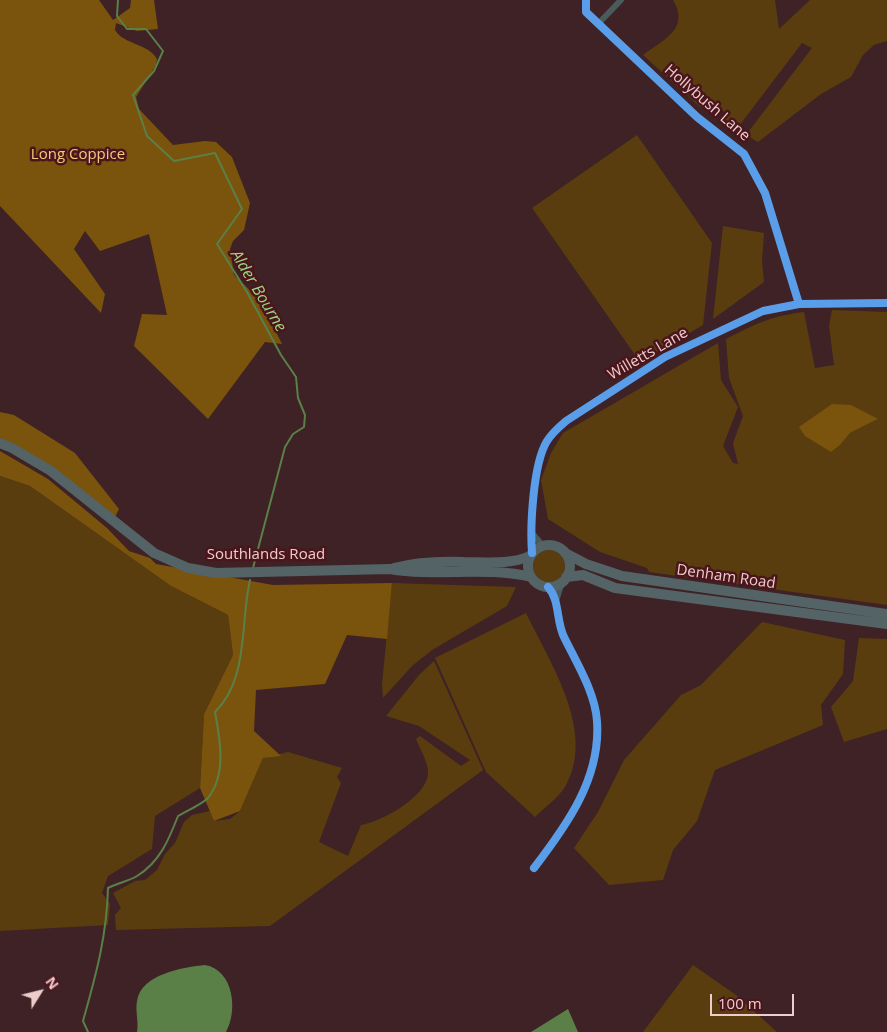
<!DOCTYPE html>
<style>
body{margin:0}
#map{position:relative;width:887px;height:1032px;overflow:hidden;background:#3e2225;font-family:"Open Sans",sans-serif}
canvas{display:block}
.north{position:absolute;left:15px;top:967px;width:50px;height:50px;-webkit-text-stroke:4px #4a161c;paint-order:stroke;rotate:54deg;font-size:14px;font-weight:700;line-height:20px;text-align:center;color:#efcccc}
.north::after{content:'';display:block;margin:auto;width:18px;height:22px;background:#efcccc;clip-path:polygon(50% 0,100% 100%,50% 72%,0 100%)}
.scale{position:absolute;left:710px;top:994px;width:84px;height:22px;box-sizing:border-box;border:2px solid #efcccc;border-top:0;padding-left:6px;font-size:15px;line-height:18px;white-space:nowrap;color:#efcccc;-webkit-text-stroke:4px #4a161c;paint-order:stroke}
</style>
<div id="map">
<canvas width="887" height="1032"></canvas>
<div class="north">N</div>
<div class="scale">100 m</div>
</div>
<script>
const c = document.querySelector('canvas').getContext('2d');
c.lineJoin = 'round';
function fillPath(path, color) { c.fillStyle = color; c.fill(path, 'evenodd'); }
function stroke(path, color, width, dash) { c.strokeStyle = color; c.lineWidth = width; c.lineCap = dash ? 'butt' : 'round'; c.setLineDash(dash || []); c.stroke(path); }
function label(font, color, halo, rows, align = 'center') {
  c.font = font + ' "Open Sans",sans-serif'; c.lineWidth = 5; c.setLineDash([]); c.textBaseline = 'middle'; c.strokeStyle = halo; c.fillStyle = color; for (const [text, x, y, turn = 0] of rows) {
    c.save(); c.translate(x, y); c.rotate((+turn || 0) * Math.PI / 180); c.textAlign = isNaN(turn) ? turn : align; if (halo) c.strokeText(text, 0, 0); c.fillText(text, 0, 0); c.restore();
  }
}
fillPath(new Path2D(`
 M673 0H775L779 29 810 0H887V41L874 45 863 55 851 77 821 94 758 142 746 135 812 48 802 43 733 134C725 127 728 118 722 109L700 107 643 55C664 39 690 29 673 0Z
 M637 135 712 243 703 325 640 362 532 208Z
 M723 226 764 233 762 262 764 282 713 319Z
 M832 310 887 312V605L649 572 647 568 600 552 548 519 541 480 551 453 563 433 718 343 721 380 738 407 723 446 733 463 738 464 733 443 743 416 729 378 726 339C755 324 771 316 804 312L815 368 834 365 829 326ZM878 419 850 433 841 444 802 426Z
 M0 476 30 486 171 586 228 615 233 655 204 714 200 788 155 816 152 849 108 876 102 893 110 904 108 925 0 931Z
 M533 566a16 16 0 1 1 32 0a16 16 0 1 1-32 0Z
 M392 583 516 587 507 606 432 650 412 666 383 698 382 684Z
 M526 613C550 663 597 732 565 787 558 798 544 808 535 817L486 772 435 658Z
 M762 622 845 640 843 674 821 705 823 725 715 770 697 821 673 850 663 880 609 885 574 848 598 812 624 760 681 695 701 685Z
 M859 638 887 639V729L844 742 831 707 853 681Z
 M434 661 483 770 270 926 116 930 115 915 121 908 113 893 135 881 145 880 157 870 165 854 175 843 184 822 192 815 210 811 214 821 230 819 240 811 263 758 288 752 342 768 337 777 341 783 319 842 348 856 361 825C381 822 429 796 428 772 428 762 420 749 416 739L420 736 461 766 470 760 419 726 386 716 419 675Z
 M693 965 736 995 777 1032H643Z`), '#5a3d0f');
fillPath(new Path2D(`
 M0 0H99L113 20 130 8 131 0H154L158 29 137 31 116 23 115 30C124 45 148 43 157 59L156 65 136 97 139 109 173 145 205 141 216 142 232 157 250 203 244 230 233 241 230 249 234 275 260 300 282 344 265 342 208 419 134 346 142 314 167 315 149 234 100 251 85 231 74 249 105 294 101 313 0 206Z
 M832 404 851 405 878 419 850 433 841 444 831 452 805 436 799 427Z
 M0 412 14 415 75 453 119 509 115 517 17 446 0 438Z
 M0 451 48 479 107 528 129 551 150 558 156 564 273 585 392 583 387 639 347 635 325 684 256 690 254 731 281 756 263 758 240 811 214 821 200 788 204 714 233 655 228 615 171 586 30 486 0 476Z`), '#7a530c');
fillPath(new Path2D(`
 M205 965C234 970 238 1011 226 1032H137C139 1022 135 1011 137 1001 141 974 184 967 205 965Z
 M568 1009 578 1032H530H531Z`), '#5a8048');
stroke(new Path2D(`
 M118 0 117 16 127 29H146L163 51 154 71 133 95 147 136 174 161 215 153 242 209 217 244 247 292 281 355 296 377 298 398 305 415 304 427 293 434 285 447 253 568
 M88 1032 83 1021C96 975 107 935 108 888 118 883 129 881 137 876 160 862 169 839 178 816 186 811 201 805 208 798 227 774 220 739 215 712 249 679 240 623 250 580`), '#5a8048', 2);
stroke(new Path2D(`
 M586 0V12L697 117 744 154 765 193 799 304
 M599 23 621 0
 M532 533 543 546
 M532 553C530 526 533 464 547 441 552 433 559 427 566 421L665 357 763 311 799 304 887 303
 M556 601 562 582
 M534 868C567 825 601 778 597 721 595 692 576 662 564 637 556 621 560 600 548 587`), '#495b5b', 6);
stroke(new Path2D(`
 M0 443 12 448 51 471 154 553 188 568 216 573 390 569C436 577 487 566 531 577
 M528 566a21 21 0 1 1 42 0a21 21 0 1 1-42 0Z
 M565 553 586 564 622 576 887 614
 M394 568C417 562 440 561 464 562 487 562 509 565 530 556
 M566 577 583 575 615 588 887 624`), '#546365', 10);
stroke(new Path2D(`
 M586 0V12L697 117 744 154 765 193 799 304
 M532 553C530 526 533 464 547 441 552 433 559 427 566 421L665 357 763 311 799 304 887 303
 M534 868C567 825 601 778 597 721 595 692 576 662 564 637 556 621 560 600 548 587`), '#5a9eea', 8);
label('15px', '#efcccc', '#4a161c', [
 ["Hollybush Lane",707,103,41],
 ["Willetts Lane",648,354,-30],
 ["Southlands Road",266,555],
 ["Denham Road",726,577,8]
]);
label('15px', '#f8c880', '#4a161c', [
 ["Long Coppice",78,155]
]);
label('italic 16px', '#98d680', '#4a161c', [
 ["Alder Bourne",258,291,59]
]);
</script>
